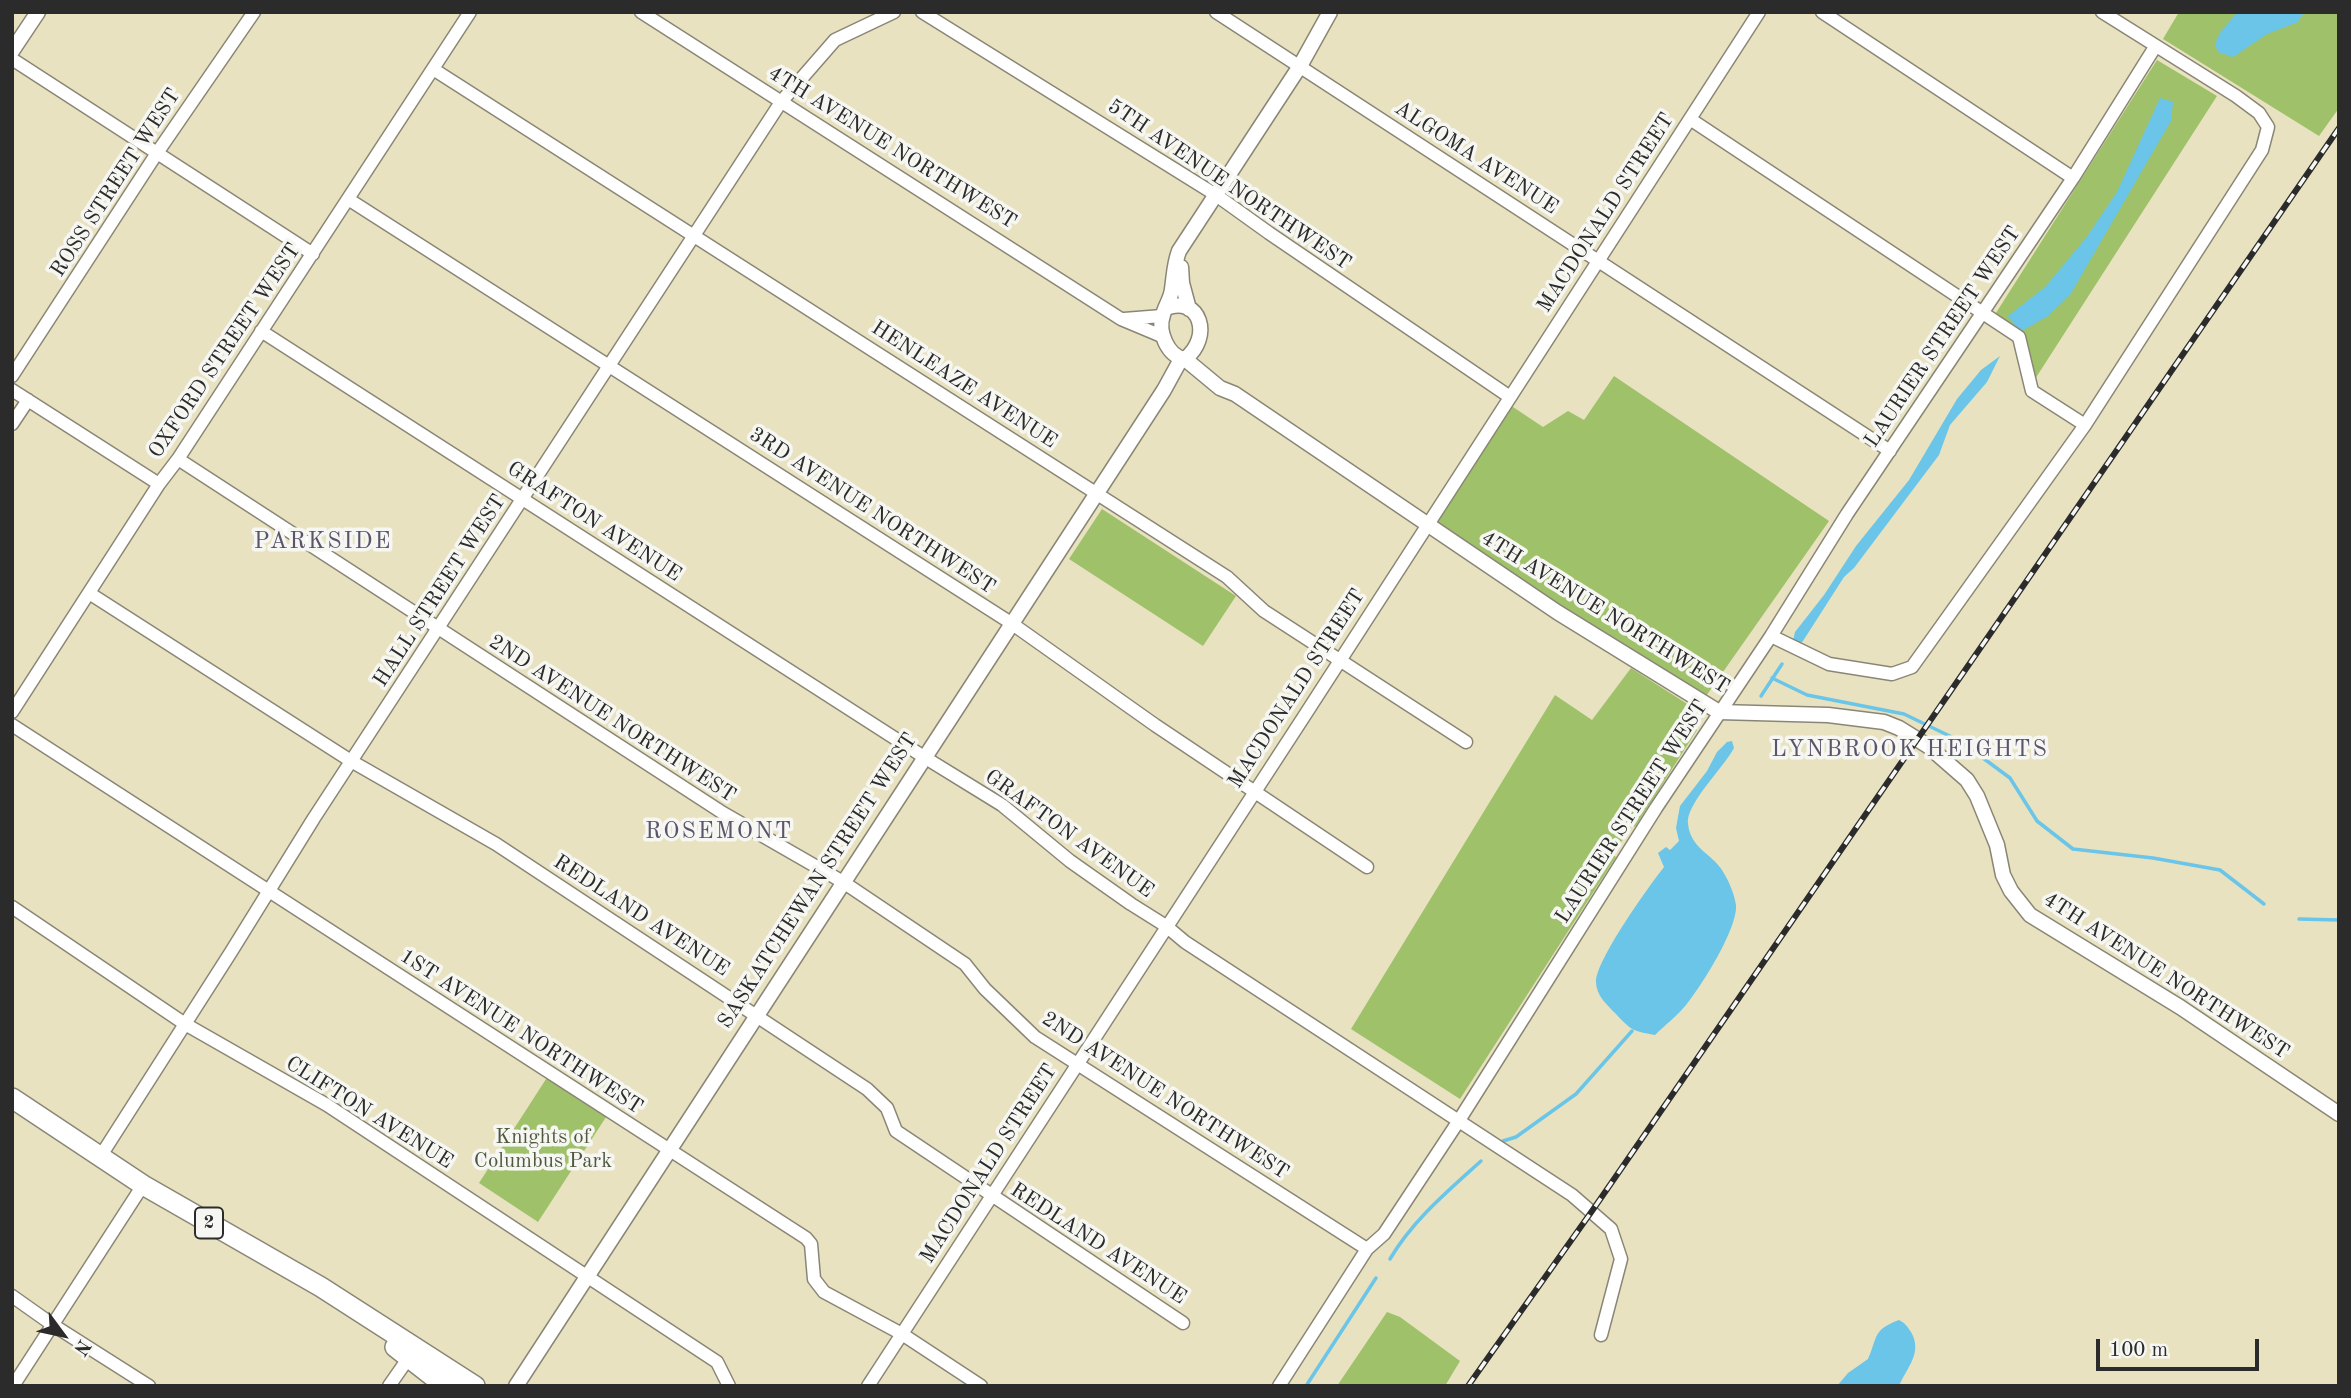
<!DOCTYPE html>
<style>
body{margin:0}
#map{position:relative;width:2351px;height:1398px;overflow:hidden;background:#e8e2c1;font-family:"Old Standard TT",serif}
canvas{display:block}
.frame{position:absolute;inset:0;border:14px solid #2b2b2b;pointer-events:none}
.north{position:absolute;left:28px;top:1300px;width:70px;height:70px;-webkit-text-stroke:5px #f6f6f2;paint-order:stroke;rotate:123deg;font-size:19px;font-weight:700;line-height:28px;text-align:center;color:#2b2b2b}
.north::after{content:'';display:block;margin:auto;width:24px;height:32px;background:#2b2b2b;clip-path:polygon(50% 0,100% 100%,50% 72%,0 100%)}
.scale{position:absolute;left:2096px;top:1339px;width:163px;height:32px;box-sizing:border-box;border:4px solid #2b2b2b;border-top:0;padding-left:9px;font-size:21px;line-height:24px;white-space:nowrap;color:#2b2b2b;-webkit-text-stroke:5px #f6f6f2;paint-order:stroke}
</style>
<div id="map">
<canvas width="2351" height="1398"></canvas>
<div class="frame"></div>
<div class="north">N</div>
<div class="scale">100 m</div>
</div>
<script>
const c = document.querySelector('canvas').getContext('2d');
c.lineJoin = 'round';
function fillPath(path, color) { c.fillStyle = color; c.fill(path, 'evenodd'); }
function stroke(path, color, width, dash) { c.strokeStyle = color; c.lineWidth = width; c.lineCap = dash ? 'butt' : 'round'; c.setLineDash(dash || []); c.stroke(path); }
function label(font, color, halo, rows, align = 'center') {
  c.font = font + ' "Old Standard TT",serif'; c.lineWidth = 7; c.setLineDash([]); c.textBaseline = 'middle'; c.strokeStyle = halo; c.fillStyle = color; for (const [text, x, y, turn = 0] of rows) {
    c.save(); c.translate(x, y); c.rotate((+turn || 0) * Math.PI / 180); c.textAlign = isNaN(turn) ? turn : align; if (halo) c.strokeText(text, 0, 0); c.fillText(text, 0, 0); c.restore();
  }
}
fillPath(new Path2D(`
 M2179 12H2339V108L2319 136 2163 39Z
 M2157 60 2217 96 2028 390 2016 340 1994 316Z
 M1614 376 1829 521 1704 699 1433 522 1510 405 1543 427 1568 411 1584 420Z
 M1102 509 1236 596 1203 646 1069 559Z
 M1631 668 1692 707 1697 730 1635 827 1632 825 1613 855 1616 857 1460 1099 1351 1029 1555 695 1592 720Z
 M548 1076 608 1114 538 1222 479 1183Z
 M1387 1312 1400 1317 1460 1361 1445 1386H1337Z`), '#9fc16a');
fillPath(new Path2D(`
 M2238 12H2304L2298 22 2267 34 2233 57 2218 52 2215 44 2221 31Z
 M2160 98 2173 102 2171 121 2070 295 2048 316 2020 332 2008 316 2045 287 2086 238 2117 192Z
 M2000 356 1987 382 1950 425 1939 455 1854 568 1844 577 1803 641 1799 645 1793 641 1795 632 1824 595 1856 546 1909 480 1957 399 1981 370Z
 M1732 741 1734 748C1724 767 1685 805 1688 824 1691 849 1711 853 1722 870 1729 881 1734 893 1736 905 1738 928 1701 987 1686 1005 1677 1016 1665 1025 1655 1035 1632 1031 1631 1030 1615 1013 1607 1005 1596 995 1596 982 1596 960 1649 886 1664 867L1658 853 1666 847 1670 850 1679 841 1676 828 1680 806 1707 771 1717 752 1727 742Z
 M1899 1320C1905 1323 1907 1326 1911 1332 1923 1353 1907 1367 1899 1386H1837L1848 1373 1868 1359C1878 1337 1872 1330 1899 1320Z`), '#6ac5e8');
stroke(new Path2D(`
 M1772 678 1807 695 1904 714 1960 741 2010 778 2037 821 2073 849 2153 858 2220 870 2264 904
 M1761 696 1782 664
 M2299 919 2339 920
 M1503 1141 1516 1137 1576 1094 1632 1031
 M1390 1259C1413 1220 1448 1191 1481 1161
 M1306 1386 1376 1278`), '#6ac5e8', 3.5);
const minor = new Path2D(`
 M641 12 1121 319 1164 337
 M922 12 1216 195 1269 233 1510 397
 M1216 12 1890 451
 M1822 12 2073 178
 M12 59 313 254
 M433 69 1227 577 1264 611 1466 742
 M1690 119 2019 337 2032 391 2085 425
 M348 199 1011 623 1155 725 1367 867
 M1124 319 1162 316
 M261 331 924 757 1002 805 1070 861 1131 904 1166 926 1185 942 1572 1195 1611 1229 1621 1259 1601 1335
 M12 376 157 153 254 12
 M12 390 159 484
 M12 424 28 400
 M178 459 723 813 843 882 965 964 985 989 1035 1037 1367 1249
 M89 593 351 761 496 844 867 1089 887 1108 896 1131 1183 1323
 M1771 636 1829 664 1892 674 1912 667 2085 425 2262 150 2268 127 2259 113 2236 96 2102 12
 M12 712 159 484 178 459 470 12
 M12 725 806 1238 811 1244 814 1279 824 1292 902 1334 981 1386
 M12 907 185 1024 327 1105 717 1362 729 1386
 M100 1157 231 952 314 818 781 102 835 40 894 12
 M12 1296 53 1325 149 1386
 M13 1386 143 1185
 M389 1386 412 1353
 M868 1386 1303 718 1759 12
 M1279 1386 1367 1249 1384 1234 1458 1122 1656 808 1771 636 1847 514 2073 178 2155 47`);
const tertiary = new Path2D(`
 M12 51 38 12
 M1181 267 1182 283 1189 309
 M1166 308C1200 295 1213 337 1185 359 1168 357 1157 331 1163 315 1165 306 1171 299 1172 289 1174 276 1174 264 1179 251L1300 66 1330 12
 M1185 359 1220 388 1235 394 1557 612 1719 712 1828 715 1884 722 1899 728 1928 746 1967 780 1977 796 1997 845 2003 875 2011 891 2030 915 2180 1007 2339 1114
 M516 1386 1164 390 1181 359`);
const primary = new Path2D(`
 M12 1098 143 1185 321 1287 475 1386
 M395 1347 445 1386`);
stroke(minor, '#8a8676', 15);
stroke(tertiary, '#8a8676', 17);
stroke(primary, '#8a8676', 22);
stroke(minor, '#fff', 12);
stroke(tertiary, '#fff', 14);
stroke(primary, '#fff', 19);
const rail = new Path2D(`
 M1468 1386 1592 1211 2339 128`);
stroke(rail, '#2b2b2b', 6);
stroke(rail, '#f6f6f2', 3.5, [10]);
for (const [x, y, w] of [
 [209,1223,28]
]) { const box = new Path2D(); box.roundRect(x - w / 2, y - 15.5, w, 31, 5); c.fillStyle = '#f6f6f2'; c.fill(box); stroke(box, '#2b2b2b', 2); }
label('bold 19px', '#2b2b2b', null, [
 ["2",209,1223]
]);
label('21px', '#2b2b2b', '#f6f6f2', [
 ["4TH AVENUE NORTHWEST",892,148,32],
 ["ALGOMA AVENUE",1476,158,33],
 ["ROSS STREET WEST",116,183,-57],
 ["5TH AVENUE NORTHWEST",1229,185,34],
 ["MACDONALD STREET",1606,213,-57],
 ["LAURIER STREET WEST",1943,337,-56],
 ["OXFORD STREET WEST",225,351,-56],
 ["HENLEAZE AVENUE",964,385,33],
 ["3RD AVENUE NORTHWEST",872,511,33],
 ["GRAFTON AVENUE",594,522,33],
 ["HALL STREET WEST",440,591,-57],
 ["4TH AVENUE NORTHWEST",1605,613,32],
 ["MACDONALD STREET",1297,689,-57],
 ["2ND AVENUE NORTHWEST",612,719,33],
 ["LAURIER STREET WEST",1632,812,-57],
 ["GRAFTON AVENUE",1069,834,36],
 ["SASKATCHEWAN STREET WEST",818,881,-57],
 ["REDLAND AVENUE",641,916,33],
 ["4TH AVENUE NORTHWEST",2166,976,33],
 ["1ST AVENUE NORTHWEST",521,1032,33],
 ["2ND AVENUE NORTHWEST",1165,1096,33],
 ["CLIFTON AVENUE",369,1113,32],
 ["MACDONALD STREET",989,1164,-57],
 ["REDLAND AVENUE",1098,1244,33]
]);
label('21px', '#4e583e', '#f6f6f2', [
 ["Knights of",543,1137],
 ["Columbus Park",543,1161]
]);
c.letterSpacing = '2px';
label('23px', '#5b556b', '#f6f6f2', [
 ["PARKSIDE",323,542],
 ["LYNBROOK HEIGHTS",1910,750],
 ["ROSEMONT",719,832]
]);
c.letterSpacing = '0px';
</script>
